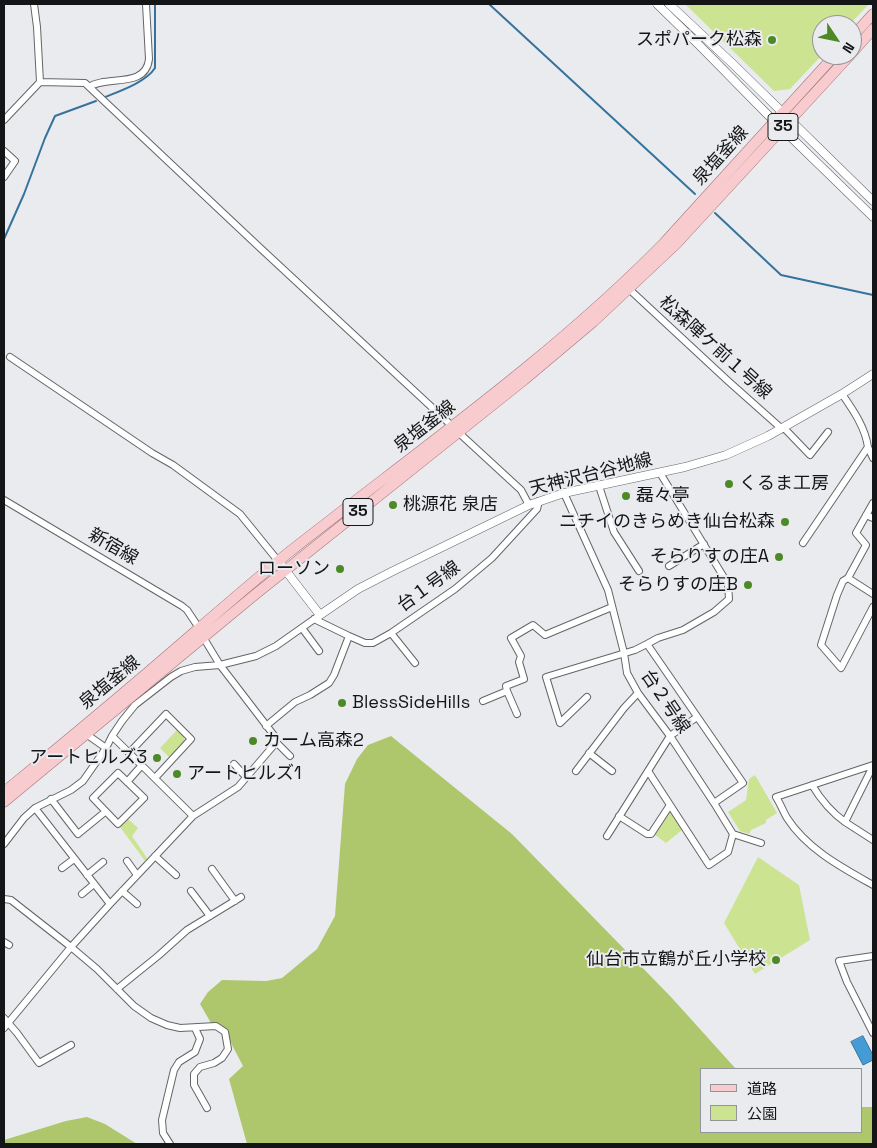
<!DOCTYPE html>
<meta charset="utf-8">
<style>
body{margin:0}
#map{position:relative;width:877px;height:1148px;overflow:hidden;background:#eaebef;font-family:"Space Grotesk","Noto Sans JP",sans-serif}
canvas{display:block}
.frame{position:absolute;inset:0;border:5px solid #141516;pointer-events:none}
.legend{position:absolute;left:700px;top:1068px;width:162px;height:65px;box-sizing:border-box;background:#eaebef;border:1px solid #949598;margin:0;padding:6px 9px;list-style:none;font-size:15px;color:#141516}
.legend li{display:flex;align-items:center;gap:10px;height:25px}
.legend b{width:25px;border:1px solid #949598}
.north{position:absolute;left:812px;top:15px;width:50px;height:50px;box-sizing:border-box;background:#eaebef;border:1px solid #949598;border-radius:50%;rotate:124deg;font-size:14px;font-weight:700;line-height:20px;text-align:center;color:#141516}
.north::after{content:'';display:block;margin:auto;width:18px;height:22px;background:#4e8927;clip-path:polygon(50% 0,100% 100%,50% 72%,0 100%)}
</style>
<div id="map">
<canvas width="877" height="1148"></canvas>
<div class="frame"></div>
<ul class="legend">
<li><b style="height:6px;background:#f8cbcf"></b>道路</li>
<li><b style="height:14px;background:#cce492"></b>公園</li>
</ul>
<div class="north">N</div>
</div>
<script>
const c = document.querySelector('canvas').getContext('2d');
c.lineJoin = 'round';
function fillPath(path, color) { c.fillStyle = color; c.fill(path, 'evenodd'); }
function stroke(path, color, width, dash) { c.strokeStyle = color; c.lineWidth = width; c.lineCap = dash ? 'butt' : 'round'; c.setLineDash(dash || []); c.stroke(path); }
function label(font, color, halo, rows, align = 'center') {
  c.font = font + ' "Space Grotesk","Noto Sans JP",sans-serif'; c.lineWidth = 4; c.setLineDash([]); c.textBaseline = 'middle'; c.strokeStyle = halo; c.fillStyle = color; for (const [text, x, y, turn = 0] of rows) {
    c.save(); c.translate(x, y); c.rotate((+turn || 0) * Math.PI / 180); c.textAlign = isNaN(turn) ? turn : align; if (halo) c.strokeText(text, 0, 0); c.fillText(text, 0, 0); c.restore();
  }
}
fillPath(new Path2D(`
 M685 4H869L849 25H822V55L790 89 774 91Z
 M177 730 184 737V742L169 757 160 748Z
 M755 775 777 813 766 820V823L751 830 749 834 740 831 728 812 746 800 749 779Z
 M670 810 682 830 666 843 654 834Z
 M128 819 138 828 132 836 147 858 145 861 120 827Z
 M758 857 799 885 810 940 755 974 724 923Z`), '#cce492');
fillPath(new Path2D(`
 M391 736 512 834 671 997 736 1069H701V1132H861V1107H873V1144H247L229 1079 243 1066 233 1047 226 1031 219 1024 211 1023 200 1004 208 992 222 980 266 981 282 978 317 949 335 916 345 784 357 759 368 745Z
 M87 1117 105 1124 137 1144H4V1140L66 1121Z`), '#aec76d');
const water = new Path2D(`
 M863 1036 873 1055V1060L863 1065 851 1042Z`);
fillPath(water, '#449bd6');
stroke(water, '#36739c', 1);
stroke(new Path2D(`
 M489 4 695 194
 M105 97C120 91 146 82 155 68V4
 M715 213 781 275 873 295
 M4 239 24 194 45 138 55 116 96 101`), '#36739c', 2);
const minor = new Path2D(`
 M34 4 37 27 40 82 85 83 257 245 452 426
 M89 87C106 75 146 89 149 59L146 4
 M4 120 40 82
 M4 151 15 161 4 177
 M629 289 727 380 782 429
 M10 357 152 453 173 465 240 514 279 562
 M784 428 810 455 828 432
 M458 432 521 490 529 505
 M868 447 873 458
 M599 486 614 532 639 571
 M564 493 608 590 624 653 627 673 638 693 670 736 714 803 733 834 761 843
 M4 500 182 606 187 610 199 628
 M873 503 856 533 866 545 848 578 843 581 837 595 821 645 841 668 873 607
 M866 515 873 518
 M803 543 868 447C865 427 853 410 842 394
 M669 566 704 544
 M848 578 873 594
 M314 619 349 636 365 643H373L391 633 455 589 492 558 537 509 539 501
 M302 628 319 651
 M391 633 415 663
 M647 644 658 638 683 630 714 612 729 599 728 584 660 473
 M507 691 517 714
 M587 697 560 723 546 677 635 650 647 644 743 783 714 803
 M483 701 507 691 506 686 524 679 519 662 521 656 511 638 533 625 545 635 612 607
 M266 726 295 702 310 695 329 683 334 675 349 636
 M86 734 106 748
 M112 736 193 816
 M275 741 290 756
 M129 753 166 714 191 739 155 778
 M589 753 612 771
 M234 764 246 777
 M873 765 776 797C780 803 783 811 787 818 807 849 841 867 873 885
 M873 766 845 822 873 840
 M576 771 624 708 638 693
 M648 771 709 865 728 852 733 834
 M118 773 144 798 118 824 93 798Z
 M127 782 142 765
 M812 785C821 800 831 812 845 822
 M51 799 78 834 105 812
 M35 808 110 904
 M619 816 647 834H651L670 805
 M607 836 670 736 697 717
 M4 844 24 818 35 808 71 790 83 781 106 748 112 736 122 721 135 705 171 677 181 671 195 667 220 665 256 656 276 646 320 615
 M155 856 176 875
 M127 861 137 875
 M62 868 74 859
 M212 869 235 901
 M87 875 103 862
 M122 891 137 904
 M191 891 210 916
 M82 894 94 884
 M4 899 11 900 71 947 97 969 134 1006 151 1018 167 1025 180 1028 216 1026 225 1032 228 1049 222 1058 214 1063 200 1067 194 1074V1085L207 1108
 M4 942 9 945
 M873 956 839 961 847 982 873 1033
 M117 989 158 956 187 930 241 897
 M4 1018 17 1033 39 1063 71 1045
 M4 1028 71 947 110 904 193 816 238 787 274 745 276 738 220 665 203 637
 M170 1144 163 1133 162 1120 174 1070 179 1062 195 1052 200 1039 195 1028`);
const tertiary = new Path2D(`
 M657 4 699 45 765 112 873 217
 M669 4 733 64 873 201
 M279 562 320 615 358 589 393 571 529 505 564 493 685 467 726 455 768 436 842 394 873 374`);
const primary = new Path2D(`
 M852 37 873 14
 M852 53 873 29
 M4 792C52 753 100 713 147 673 194 633 240 592 288 553 416 452 550 359 664 243L835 55
 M4 802 257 593 524 380 593 322 676 244 850 55`);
stroke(minor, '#646568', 8);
stroke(tertiary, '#646568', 9);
stroke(primary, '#a67579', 11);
stroke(minor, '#fff', 6);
stroke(tertiary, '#fff', 8);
stroke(primary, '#f8cbcf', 10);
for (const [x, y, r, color] of [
 [772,40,5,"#4e8927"],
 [729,484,5,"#4e8927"],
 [626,496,5,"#4e8927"],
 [393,505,5,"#4e8927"],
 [785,522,5,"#4e8927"],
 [779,557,5,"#4e8927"],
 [340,569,5,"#4e8927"],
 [748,585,5,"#4e8927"],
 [342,703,5,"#4e8927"],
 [253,741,5,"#4e8927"],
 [157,758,5,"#4e8927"],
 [177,774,5,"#4e8927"],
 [776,960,5,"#4e8927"]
]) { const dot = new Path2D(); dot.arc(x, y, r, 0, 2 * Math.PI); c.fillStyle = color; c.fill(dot); stroke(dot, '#eaebef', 2); }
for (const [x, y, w] of [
 [783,127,30],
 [358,512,30]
]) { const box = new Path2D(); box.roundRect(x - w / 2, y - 13.5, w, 27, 4); c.fillStyle = '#eaebef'; c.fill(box); stroke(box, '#141516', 1); }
label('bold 16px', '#141516', null, [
 ["35",783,127],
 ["35",358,512]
]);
label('18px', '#141516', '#eaebef', [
 ["スポパーク松森",762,40],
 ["くるま工房",739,484,"left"],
 ["磊々亭",636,496,"left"],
 ["桃源花 泉店",403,505,"left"],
 ["ニチイのきらめき仙台松森",775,522],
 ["そらりすの庄A",769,557],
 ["ローソン",330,569],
 ["そらりすの庄B",738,585],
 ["BlessSideHills",352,703,"left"],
 ["カーム高森2",263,741,"left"],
 ["アートヒルズ3",147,758],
 ["アートヒルズ1",187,774,"left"],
 ["仙台市立鶴が丘小学校",766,960]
], 'right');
label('18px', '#141516', '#eaebef', [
 ["泉塩釜線",721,156,-48],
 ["松森陣ケ前１号線",715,348,42],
 ["泉塩釜線",425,427,-38],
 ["天神沢台谷地線",591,475,-14],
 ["新宿線",113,547,30],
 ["台１号線",429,587,-36],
 ["泉塩釜線",110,683,-40],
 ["台２号線",665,702,56]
]);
</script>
